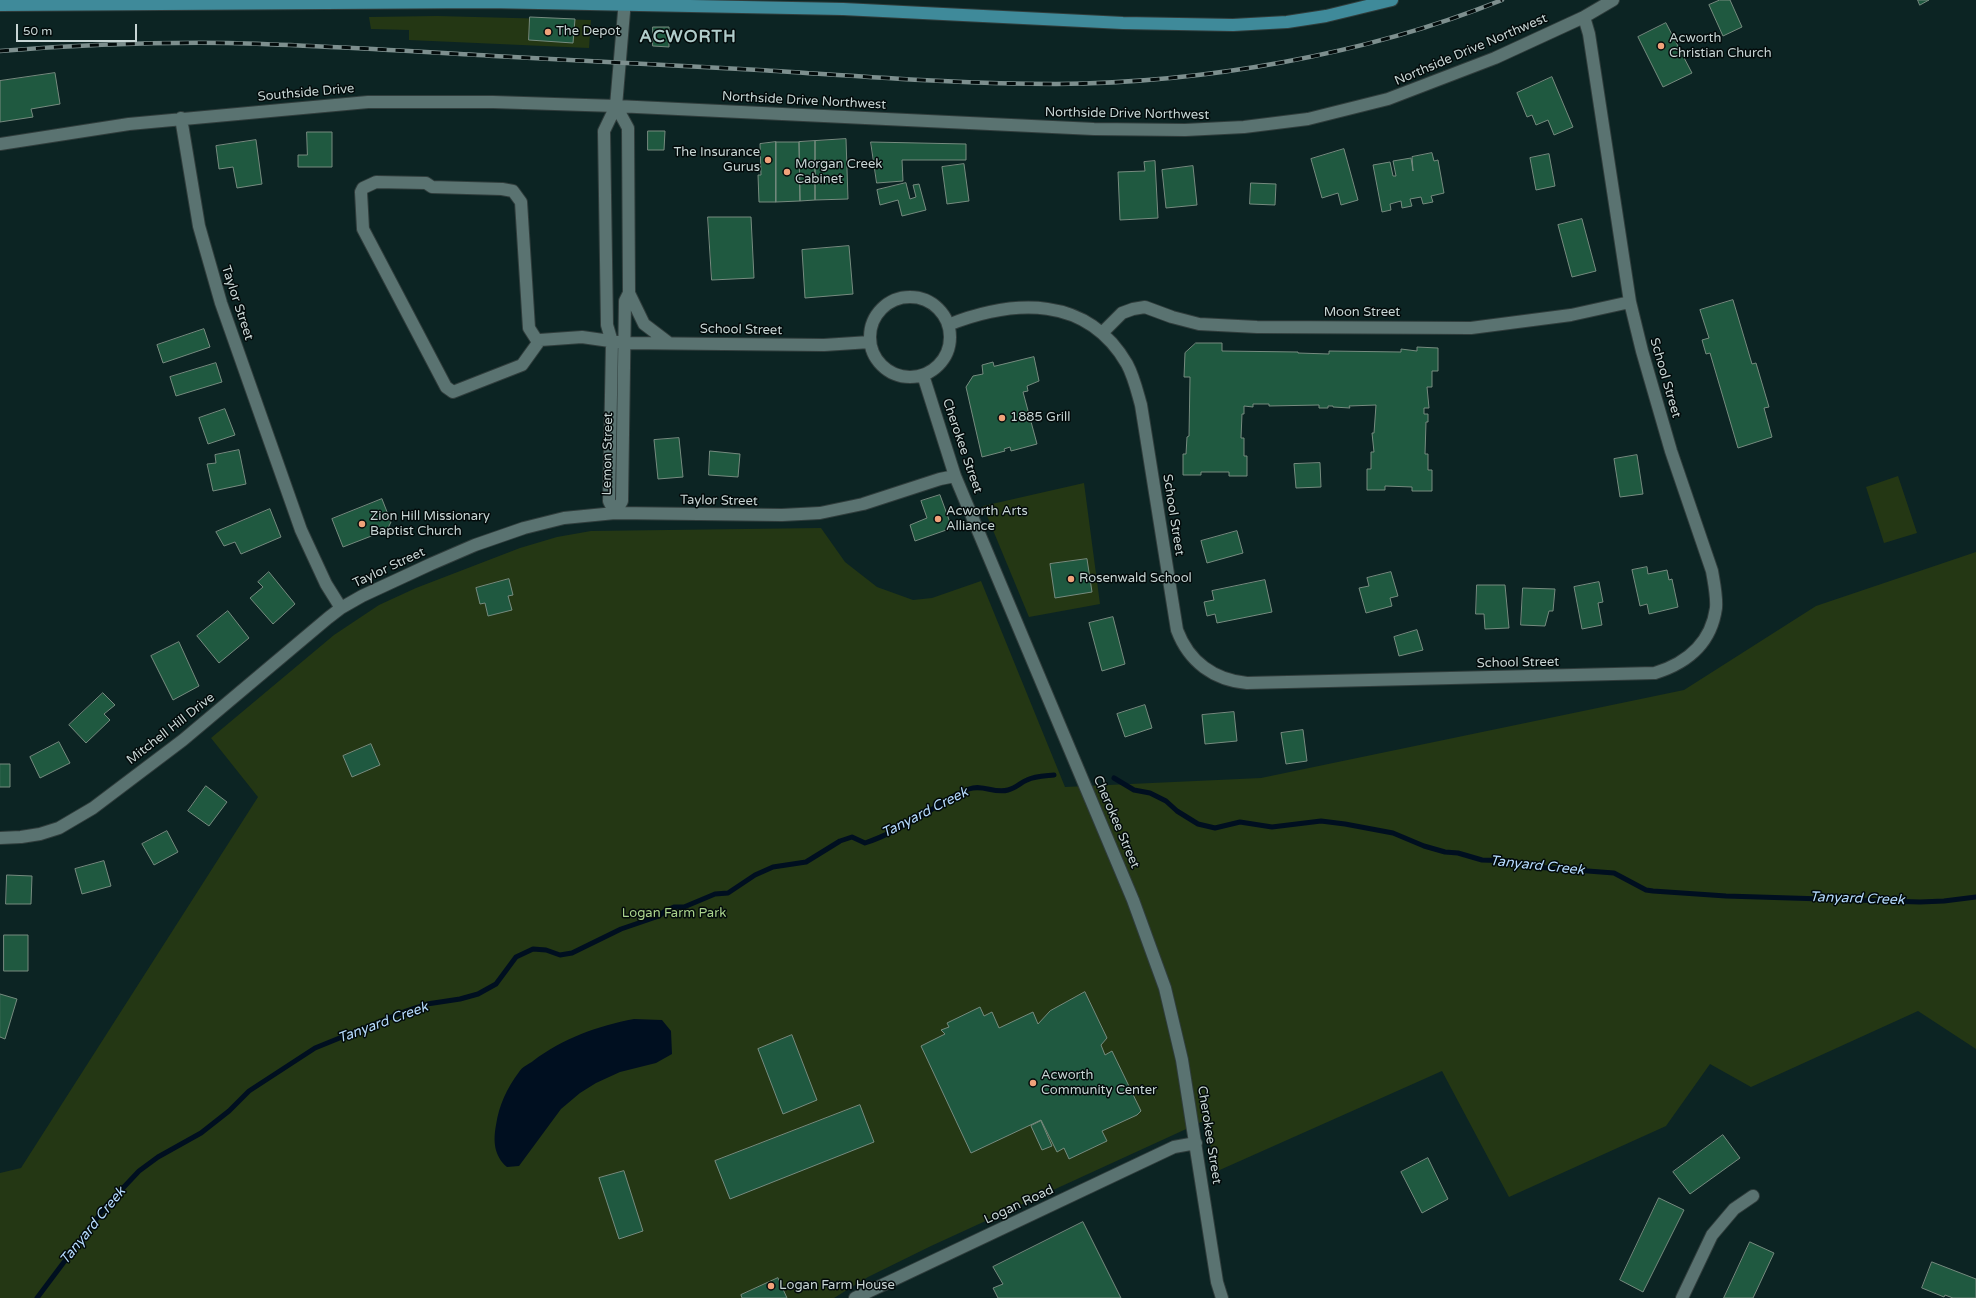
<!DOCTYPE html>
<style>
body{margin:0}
#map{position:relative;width:1976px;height:1298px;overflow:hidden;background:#0c2423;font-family:"Varela Round",sans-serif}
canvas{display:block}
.scale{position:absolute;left:16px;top:24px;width:121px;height:18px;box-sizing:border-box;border:2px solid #c7d5d4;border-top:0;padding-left:5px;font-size:12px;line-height:14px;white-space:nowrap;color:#c7d5d4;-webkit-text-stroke:3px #030b0b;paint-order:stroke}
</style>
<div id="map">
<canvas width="1976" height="1298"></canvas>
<div class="scale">50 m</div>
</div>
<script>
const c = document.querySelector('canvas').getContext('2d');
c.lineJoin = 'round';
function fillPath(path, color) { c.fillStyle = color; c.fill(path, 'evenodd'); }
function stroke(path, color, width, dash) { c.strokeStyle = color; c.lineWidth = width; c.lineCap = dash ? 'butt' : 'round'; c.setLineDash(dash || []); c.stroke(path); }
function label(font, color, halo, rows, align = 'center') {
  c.font = font + ' "Varela Round",sans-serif'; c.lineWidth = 3; c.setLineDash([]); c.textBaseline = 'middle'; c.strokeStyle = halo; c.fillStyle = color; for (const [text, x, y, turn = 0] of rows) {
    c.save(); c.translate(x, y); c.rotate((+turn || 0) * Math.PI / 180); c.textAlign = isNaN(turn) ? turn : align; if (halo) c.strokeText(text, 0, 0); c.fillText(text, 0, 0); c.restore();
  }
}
fillPath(new Path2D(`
 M437 16 591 20 589 48 409 40V30L371 29 369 17Z
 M1898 476 1917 533 1884 543 1866 487Z
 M1084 483 1100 604 1029 617 983 506Z
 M821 528 845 562 877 587 913 600 932 598 981 581 1065 787 1261 778 1684 690 1816 606 1976 552V1049L1918 1011 1751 1087 1710 1064 1666 1126 1509 1197 1442 1071 1213 1173 1208 1119 931 1246 868 1277 834 1298H0V1173L21 1168 258 797 211 738 334 635 379 605 416 588 520 548 557 537 591 531Z`), '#243714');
fillPath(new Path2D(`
 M634 1019 662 1020 671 1031 672 1054 656 1063 620 1072 596 1083 580 1093 561 1109 519 1166 507 1167C494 1156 493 1141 496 1125 499 1105 507 1088 519 1072 522 1067 529 1064 533 1061 563 1038 598 1026 634 1019Z`), '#000f20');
stroke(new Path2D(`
 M1114 778 1134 790 1150 793 1166 801 1177 811 1198 824 1215 828 1240 822 1272 827 1321 821 1345 824 1393 833 1424 846 1445 852 1458 853 1482 860 1511 861 1535 867 1614 873 1646 890 1653 891 1726 896 1920 902 1944 901 1976 897
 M37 1298 106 1206 139 1171 158 1157 201 1133 229 1111 249 1091 315 1048 406 1011 427 1004 460 999 478 994 496 984 516 957 533 949 546 950 560 955 572 953 621 929 659 916 665 911 674 907H684L715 894 728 893 755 875 773 867 806 862 840 841 852 837 865 843C889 835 910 823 931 810 943 802 955 794 969 789 983 784 994 794 1008 790 1016 788 1020 783 1027 780 1035 776 1045 776 1054 775`), '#000f20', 5);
const building = new Path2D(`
 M1720 0H1730L1742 27 1723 36 1709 5Z
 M1918 0H1929L1920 5Z
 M530 17 575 19 573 43 529 40Z
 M1666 23 1692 73 1663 87 1638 37Z
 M653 27H669V47L653 46Z
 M55 73 60 104 31 109 33 117 0 122V81Z
 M1552 77 1573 127 1554 135 1548 120 1536 125 1532 115 1527 117 1517 93Z
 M648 131H665L664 150H648Z
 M307 132H332V167H298V155H307Z
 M846 139 848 199 815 200V141Z
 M256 140 262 184 237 188 233 167 219 169 216 146Z
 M815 141V200L800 201 799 142Z
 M776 142V202H759L758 175H761L760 144Z
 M776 142H799L800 201 776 202Z
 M871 142 966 144V160H902L903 181 877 183Z
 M1344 149 1358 200 1341 205 1338 193 1322 198 1311 159Z
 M1432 153 1434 161 1438 160 1444 193 1431 196 1433 202 1423 204 1421 197 1410 199 1412 206 1402 208 1401 201 1390 204 1391 210 1382 212 1373 165 1390 162 1393 176H1396L1393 161 1411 158 1413 171 1412 157Z
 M1549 154 1555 186 1536 190 1530 158Z
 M1155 161 1158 218 1120 220 1118 172 1145 171 1144 162Z
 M964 164 969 201 947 204 942 167Z
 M1193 166 1197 205 1166 208 1162 170Z
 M906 183 910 199 916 197 913 185 919 184 926 210 902 216 898 200 880 205 877 190Z
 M1251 183 1276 184 1275 205 1250 204Z
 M708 217H751L754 278 712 280Z
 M1582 219 1596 271 1572 277 1558 225Z
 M849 246 853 294 805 298 802 250Z
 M1733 300 1752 364 1756 363 1769 407 1764 408 1772 437 1738 448 1710 353 1706 354 1702 340 1709 338 1700 310Z
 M204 329 210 347 163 363 157 345Z
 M1196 343H1222V351L1298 352V353L1329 354V351L1401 352V349L1417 351V347L1438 348V371H1432V387H1427L1429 408H1424V414H1428V422H1426L1425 454H1428V470H1432V491H1412V487L1385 486V490H1367V469H1371V452H1374L1372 433H1374L1376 405 1349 406 1350 408 1333 407V406H1328V408H1319V405L1269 406V404H1253V407L1244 406V414H1242L1241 438H1244V456H1247V476H1229V472H1201V475H1183V454H1186L1187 437 1189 436 1190 377H1184L1185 353Z
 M1034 357 1039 381 1027 386 1028 391 1023 392 1037 444 1011 451 1010 447 1004 449 1005 451 982 457 966 387 973 376 983 374 982 365 993 362 994 366Z
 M216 363 222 382 176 396 170 377Z
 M225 409 235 435 208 444 199 418Z
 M679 438 683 477 658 479 654 440Z
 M239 450 246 484 213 491 207 464 216 463 215 455Z
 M710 451 740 454 738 477 709 475Z
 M1637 455 1643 494 1620 497 1614 459Z
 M1320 463 1321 487 1296 488 1294 464Z
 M940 495 952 528 915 541 910 525 927 518 921 501Z
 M382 499 391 522 387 530 343 547 332 519Z
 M270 509 281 537 241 554 235 542 224 546 216 532Z
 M1237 531 1243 553 1207 563 1201 541Z
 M1087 559 1092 592 1055 598 1050 564Z
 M1647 567 1648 574 1667 570 1669 580 1672 579 1678 607 1649 614 1647 604 1640 606 1632 570Z
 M269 572 295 604 273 624 250 598 263 587 258 582Z
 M1391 572 1398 596 1390 598 1392 606 1366 613 1359 588 1369 586 1367 578Z
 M509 579 513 595 508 596 512 610 488 616 485 603 480 604 476 588Z
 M1265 580 1272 612 1217 623 1215 614 1207 616 1204 602 1214 600 1212 591Z
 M1599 582 1603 602 1598 603 1602 625 1582 629 1574 587Z
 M1477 585H1505L1509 628 1485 629 1484 614H1476Z
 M1523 588 1555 589 1553 611H1549L1545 626 1521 625Z
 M228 611 249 638 219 663 197 636Z
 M1113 617 1125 664 1102 671 1089 623Z
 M1417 630 1423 650 1399 656 1394 637Z
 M179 642 199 686 173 700 151 656Z
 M103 693 115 705 104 714 110 720 86 743 69 725Z
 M1145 705 1152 728 1125 737 1117 714Z
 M1234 712 1237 741 1205 744 1202 715Z
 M1303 730 1307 761 1286 764 1281 733Z
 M59 742 70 763 40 778 30 757Z
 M371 744 380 765 352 777 343 756Z
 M0 764H10V787H0Z
 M206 786 227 802 209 826 188 811Z
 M167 831 178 852 154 865 142 844Z
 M104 861 111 886 82 894 75 869Z
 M7 875 32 876 31 904H6Z
 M4 935H28V971H4Z
 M1085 992 1107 1038 1101 1045 1105 1055 1112 1051 1141 1111 1137 1115 1102 1131 1107 1141 1069 1159 1064 1148 1057 1152 1041 1120 971 1153 921 1046 945 1034 941 1030 949 1027 947 1023 980 1007 984 1016 992 1012 999 1028 1033 1012 1038 1024 1050 1011Z
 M0 994 17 999 5 1039 0 1037Z
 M792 1035 817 1100 783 1114 758 1049Z
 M860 1105 874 1142 730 1199 715 1161Z
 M1041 1121 1052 1146 1042 1150 1031 1126Z
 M1723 1135 1740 1158 1690 1194 1673 1172Z
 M1428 1158 1448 1199 1422 1213 1401 1172Z
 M624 1171 643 1231 619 1239 599 1178Z
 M1659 1198 1684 1210 1643 1292 1620 1280Z
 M1083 1222 1121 1298H998L993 1288 1003 1284 993 1267Z
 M1750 1242 1774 1253 1753 1298H1724Z
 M1932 1262 1976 1279V1298H1953L1945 1295 1944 1297 1922 1288Z
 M778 1278 787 1298H742L741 1295Z`);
fillPath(building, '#1f5940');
stroke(building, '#768b7f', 1);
const minor = new Path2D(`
 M181 118 199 226 221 303 301 530 326 584 341 608
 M0 144 129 124 368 102H493L616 106 1094 129 1185 130 1244 127 1308 119 1388 99 1495 58 1584 17 1613 0
 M629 293 644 324 669 343
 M870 337a40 40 0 1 1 80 0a40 40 0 1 1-80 0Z
 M948 325C1014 299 1087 295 1127 364 1134 377 1137 391 1141 405L1177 630C1189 662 1214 680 1247 683L1655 673C1687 663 1711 644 1716 608 1717 596 1714 583 1712 571L1671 451 1642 351 1630 302 1589 34 1584 17
 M1102 333 1122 313 1133 309 1145 307 1172 317 1199 324 1257 327 1471 328 1571 315 1630 302
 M538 342 529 328 521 202 513 191 502 189 432 187 426 183 376 182 363 188 361 192 363 229 446 387 453 392 522 365 540 340 582 337 624 343 824 345 870 342
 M923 375 955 476 1133 900 1165 988 1182 1060 1217 1282 1222 1298
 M615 513 609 501 612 342 607 325 604 131 616 106 625 0
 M615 513 622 501 625 301 629 293 628 128 616 106
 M0 838 21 837 40 834 59 828 93 808 183 740 328 618 341 608 362 596 431 564 475 545 524 528 564 518 615 513 782 515 820 513 863 504 940 479 955 476
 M855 1298 1174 1147 1196 1143
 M1682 1298 1712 1235 1734 1209 1753 1196`);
const major = new Path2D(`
 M0 5 488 2 843 9 1123 23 1233 25 1287 22 1326 16 1392 0`);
stroke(minor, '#303d3c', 14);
stroke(major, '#303d3c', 14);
stroke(minor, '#5a7371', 12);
stroke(major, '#3f8a9a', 12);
const rail = new Path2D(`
 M0 51C76 45 152 42 228 43 317 45 405 51 494 56 582 61 671 65 759 70 858 76 957 84 1056 84 1202 83 1366 55 1502 0`);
stroke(rail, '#7d8f8e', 4.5);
stroke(rail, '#030b0b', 3, [9]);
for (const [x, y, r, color] of [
 [548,32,4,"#f0a27a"],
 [1661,46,4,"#f0a27a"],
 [768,160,4,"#f0a27a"],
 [787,172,4,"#f0a27a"],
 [1002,418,4,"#f0a27a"],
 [938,519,4,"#f0a27a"],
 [362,524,4,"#f0a27a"],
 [1071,579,4,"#f0a27a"],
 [1033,1083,4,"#f0a27a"],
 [771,1286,4,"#f0a27a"]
]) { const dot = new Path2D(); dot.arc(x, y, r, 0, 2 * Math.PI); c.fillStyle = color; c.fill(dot); stroke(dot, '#030b0b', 1.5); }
label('13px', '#c7d5d4', '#030b0b', [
 ["The Depot",556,32],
 ["Acworth",1669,39],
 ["Christian Church",1669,54],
 ["The Insurance",760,153,"right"],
 ["Gurus",760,168,"right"],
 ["Morgan Creek",795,165],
 ["Cabinet",795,180],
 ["1885 Grill",1010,418],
 ["Acworth Arts",946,512],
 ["Alliance",946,527],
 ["Zion Hill Missionary",370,517],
 ["Baptist Church",370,532],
 ["Rosenwald School",1079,579],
 ["Acworth",1041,1076],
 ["Community Center",1041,1091],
 ["Logan Farm House",779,1286]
], 'left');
label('13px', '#c7d5d4', '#030b0b', [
 ["Northside Drive Northwest",1471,50,-23],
 ["Southside Drive",306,93,-5],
 ["Northside Drive Northwest",804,101,3],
 ["Northside Drive Northwest",1127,114,1],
 ["Taylor Street",237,303,72],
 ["Moon Street",1362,313],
 ["School Street",741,330,1],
 ["School Street",1665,378,74],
 ["Cherokee Street",962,446,71],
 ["Lemon Street",608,454,-89],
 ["Taylor Street",719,501,1],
 ["School Street",1173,515,81],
 ["Taylor Street",389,568,-25],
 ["School Street",1518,663,-1],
 ["Mitchell Hill Drive",171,729,-38],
 ["Cherokee Street",1116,822,67],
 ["Cherokee Street",1209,1135,81],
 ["Logan Road",1019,1205,-25]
]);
label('13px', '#abd48e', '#030b0b', [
 ["Logan Farm Park",674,914]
]);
label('italic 14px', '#b4d9fc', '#030b0b', [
 ["Tanyard Creek",925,813,-27],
 ["Tanyard Creek",1537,866,6],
 ["Tanyard Creek",1857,899,2],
 ["Tanyard Creek",383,1023,-20],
 ["Tanyard Creek",93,1226,-51]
]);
c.letterSpacing = '1px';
label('bold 17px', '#b1cdcb', '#030b0b', [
 ["ACWORTH",688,38]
]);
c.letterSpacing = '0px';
</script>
